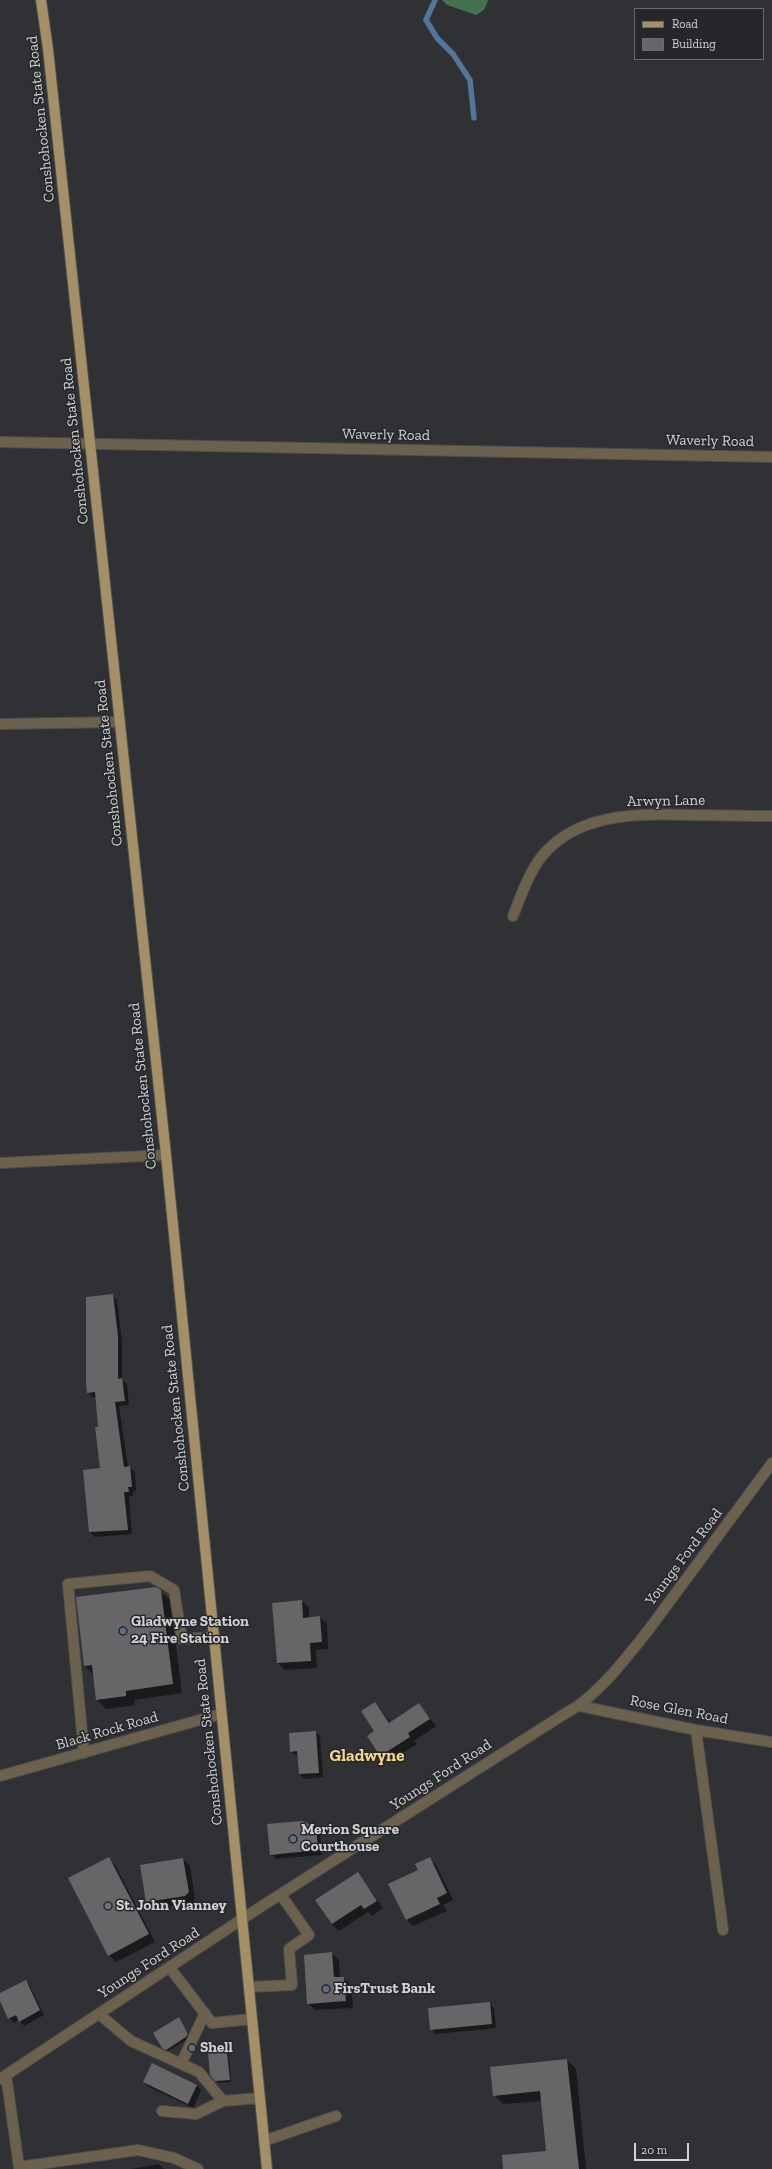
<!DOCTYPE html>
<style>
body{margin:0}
#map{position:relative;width:772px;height:2169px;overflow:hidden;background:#303134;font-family:"Zilla Slab",serif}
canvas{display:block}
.legend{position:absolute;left:634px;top:8px;width:130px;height:52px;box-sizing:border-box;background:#26272a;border:1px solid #6a6b6e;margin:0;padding:5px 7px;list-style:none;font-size:12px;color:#d1d2d4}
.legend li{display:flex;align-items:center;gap:8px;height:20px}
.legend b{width:20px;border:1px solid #6a6b6e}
.scale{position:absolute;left:634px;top:2143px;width:55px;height:18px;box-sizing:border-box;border:2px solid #d1d2d4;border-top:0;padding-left:5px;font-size:12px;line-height:14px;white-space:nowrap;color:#d1d2d4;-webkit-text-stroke:3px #26272a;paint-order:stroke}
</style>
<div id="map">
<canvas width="772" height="2169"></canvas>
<ul class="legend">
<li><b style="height:5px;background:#a48f66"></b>Road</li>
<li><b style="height:11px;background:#686569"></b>Building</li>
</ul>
<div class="scale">20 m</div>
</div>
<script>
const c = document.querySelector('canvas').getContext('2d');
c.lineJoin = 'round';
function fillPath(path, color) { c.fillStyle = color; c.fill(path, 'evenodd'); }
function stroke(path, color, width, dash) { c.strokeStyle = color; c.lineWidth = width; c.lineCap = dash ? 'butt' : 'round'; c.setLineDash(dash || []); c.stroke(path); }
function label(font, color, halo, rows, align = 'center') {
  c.font = font + ' "Zilla Slab",serif'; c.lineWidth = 3; c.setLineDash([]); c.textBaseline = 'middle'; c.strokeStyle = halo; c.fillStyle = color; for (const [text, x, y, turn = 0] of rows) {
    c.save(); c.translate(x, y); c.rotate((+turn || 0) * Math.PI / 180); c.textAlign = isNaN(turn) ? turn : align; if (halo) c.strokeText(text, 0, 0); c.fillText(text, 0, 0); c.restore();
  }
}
fillPath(new Path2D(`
 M442 0H487L488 1 484 10 476 15 447 5Z`), '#44714f');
fillPath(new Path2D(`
 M112 1295 117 1300 122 1341V1380L127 1384 129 1405 119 1406 128 1467 135 1472 136 1491H133V1496H129L132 1534 95 1537 90 1532 84 1471 101 1469 96 1397H92L88 1392Z
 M160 1591 170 1600 182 1693 134 1700 135 1705 106 1709 97 1700 94 1675 85 1666Z
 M302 1601 309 1608V1618L320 1617 327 1624 328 1649 316 1650 317 1668 285 1670 278 1663Z
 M375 1703 391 1723 419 1704 436 1726 414 1741 417 1744 388 1762 368 1736 376 1731Z
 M315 1732 320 1736 323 1777 304 1779 300 1774 298 1756 291 1752Z
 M315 1828 320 1833 322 1855 276 1859 271 1854Z
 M108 1858 115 1865 155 1942 116 1962 109 1955Z
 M429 1858 436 1865 453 1900 443 1905 447 1911 413 1926 407 1920Z
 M183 1859 190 1866 195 1899 192 1903 154 1909 147 1902 142 1866Z
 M358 1873 383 1908 372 1916 368 1912 339 1931 332 1924Z
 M332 1953 339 1960 340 1978H344L351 1985 353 2008 315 2010 308 2003Z
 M26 1982 30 1986 44 2015 24 2026 19 2020 14 2023 9 2018 0 1999V1994Z
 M489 2003 494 2008 496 2028 436 2034 431 2029Z
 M180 2020 190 2036 188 2039 168 2051 165 2050 163 2047Z
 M227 2053 229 2055 231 2082 218 2083 216 2080Z
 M567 2060 576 2069 586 2169H504L547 2152 542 2101 503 2104 494 2095Z
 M144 2082 197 2085 201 2090 193 2108 149 2087Z
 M159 2164 164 2169H131Z`), '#0007');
stroke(new Path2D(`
 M435 0 426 20 437 38 453 54 470 80 474 118`), '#53759c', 5.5);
fillPath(new Path2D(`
 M113 1294 118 1336V1379L122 1378 125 1401 115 1402 124 1467 130 1466 132 1487H128L129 1492H124L128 1530 89 1532 83 1470 100 1468 95 1427H98L95 1392 87 1393 86 1384V1297Z
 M156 1587 161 1590 173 1684 126 1691V1696L96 1700 92 1665 84 1666 76 1597Z
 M302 1600 303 1618 320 1616 322 1642 310 1643 311 1661 277 1663 272 1603Z
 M375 1702 389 1723 419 1703 430 1719 408 1733 410 1737 380 1756 367 1736 374 1731 361 1711Z
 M316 1731 319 1773 299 1774 297 1751 290 1752 289 1733Z
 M302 1821 316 1827 318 1850 270 1855 267 1824Z
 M109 1857 149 1934 108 1956 68 1878Z
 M430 1857 447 1893 437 1898 440 1904 406 1920 388 1884 418 1870 415 1864Z
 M183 1858 189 1892 185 1896 146 1902 140 1865Z
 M358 1872 377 1901 364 1909 361 1905 332 1924 315 1900Z
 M332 1952 334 1977H344L346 2001 307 2004 304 1955Z
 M26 1980 40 2010 19 2022 16 2015 8 2019 0 2001V1993Z
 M490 2002 492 2024 430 2030 428 2008Z
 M179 2017 188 2034 186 2037 166 2050 162 2048 153 2033Z
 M227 2052 230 2080 215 2081 210 2075 208 2053Z
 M567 2059 579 2169H503L502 2155 546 2151 540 2091 493 2096 490 2067Z
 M152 2063 197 2085 188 2104 143 2082Z`), '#686569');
const minor = new Path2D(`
 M0 442 772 457
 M0 724 120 722
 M513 916C521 896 528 874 542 856 579 811 641 814 693 815 719 815 746 816 772 816
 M0 1163 166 1155
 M580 1706 696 1730 772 1742
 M696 1730 723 1930
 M84 1753 68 1584 150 1576 174 1590 182 1639 214 1637
 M0 1776 221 1714
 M170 1968 212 2023 252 2019
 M249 1987 292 1985 289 1949 309 1935 281 1895
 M99 2014 131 2041 199 2072 223 2101 260 2098
 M181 2064 205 2013
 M6 2075 19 2167 138 2150 174 2158 198 2169
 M0 2079 262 1906 566 1713C597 1697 625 1659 647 1632L772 1463
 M162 2111 196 2114 223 2101
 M264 2141 336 2116`);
const major = new Path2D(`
 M41 0 48 49 166 1155 267 2169`);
stroke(minor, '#4d4e51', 12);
stroke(major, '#4d4e51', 12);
stroke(minor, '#6b614d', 10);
stroke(major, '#a48f66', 10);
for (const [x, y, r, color] of [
 [123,1631,4,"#5c6f8a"],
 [293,1839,4,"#5c6f8a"],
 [108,1906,4,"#6b7280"],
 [326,1989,4,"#5c6f8a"],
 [192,2048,4,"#5c6f8a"]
]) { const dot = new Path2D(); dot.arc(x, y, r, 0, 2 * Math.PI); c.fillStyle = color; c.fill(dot); stroke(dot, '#26272a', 1.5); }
label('15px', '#d1d2d4', '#26272a', [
 ["Conshohocken State Road",41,119,-96],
 ["Waverly Road",386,435,1],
 ["Conshohocken State Road",75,441,-96],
 ["Waverly Road",710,441,1],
 ["Conshohocken State Road",109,763,-96],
 ["Arwyn Lane",666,801,-1],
 ["Conshohocken State Road",143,1086,-96],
 ["Conshohocken State Road",176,1408,-96],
 ["Youngs Ford Road",684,1557,-53],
 ["Rose Glen Road",679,1710,11],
 ["Black Rock Road",107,1731,-16],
 ["Conshohocken State Road",209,1742,-96],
 ["Youngs Ford Road",441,1775,-33],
 ["Youngs Ford Road",149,1963,-33]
]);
label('bold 15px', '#d1d2d4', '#26272a', [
 ["Gladwyne Station",131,1622],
 ["24 Fire Station",131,1639],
 ["Merion Square",301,1830],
 ["Courthouse",301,1847],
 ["St. John Vianney",116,1906],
 ["FirsTrust Bank",334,1989],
 ["Shell",200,2048]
], 'left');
label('bold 17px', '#f7d58b', '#26272a', [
 ["Gladwyne",367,1756]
]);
</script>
